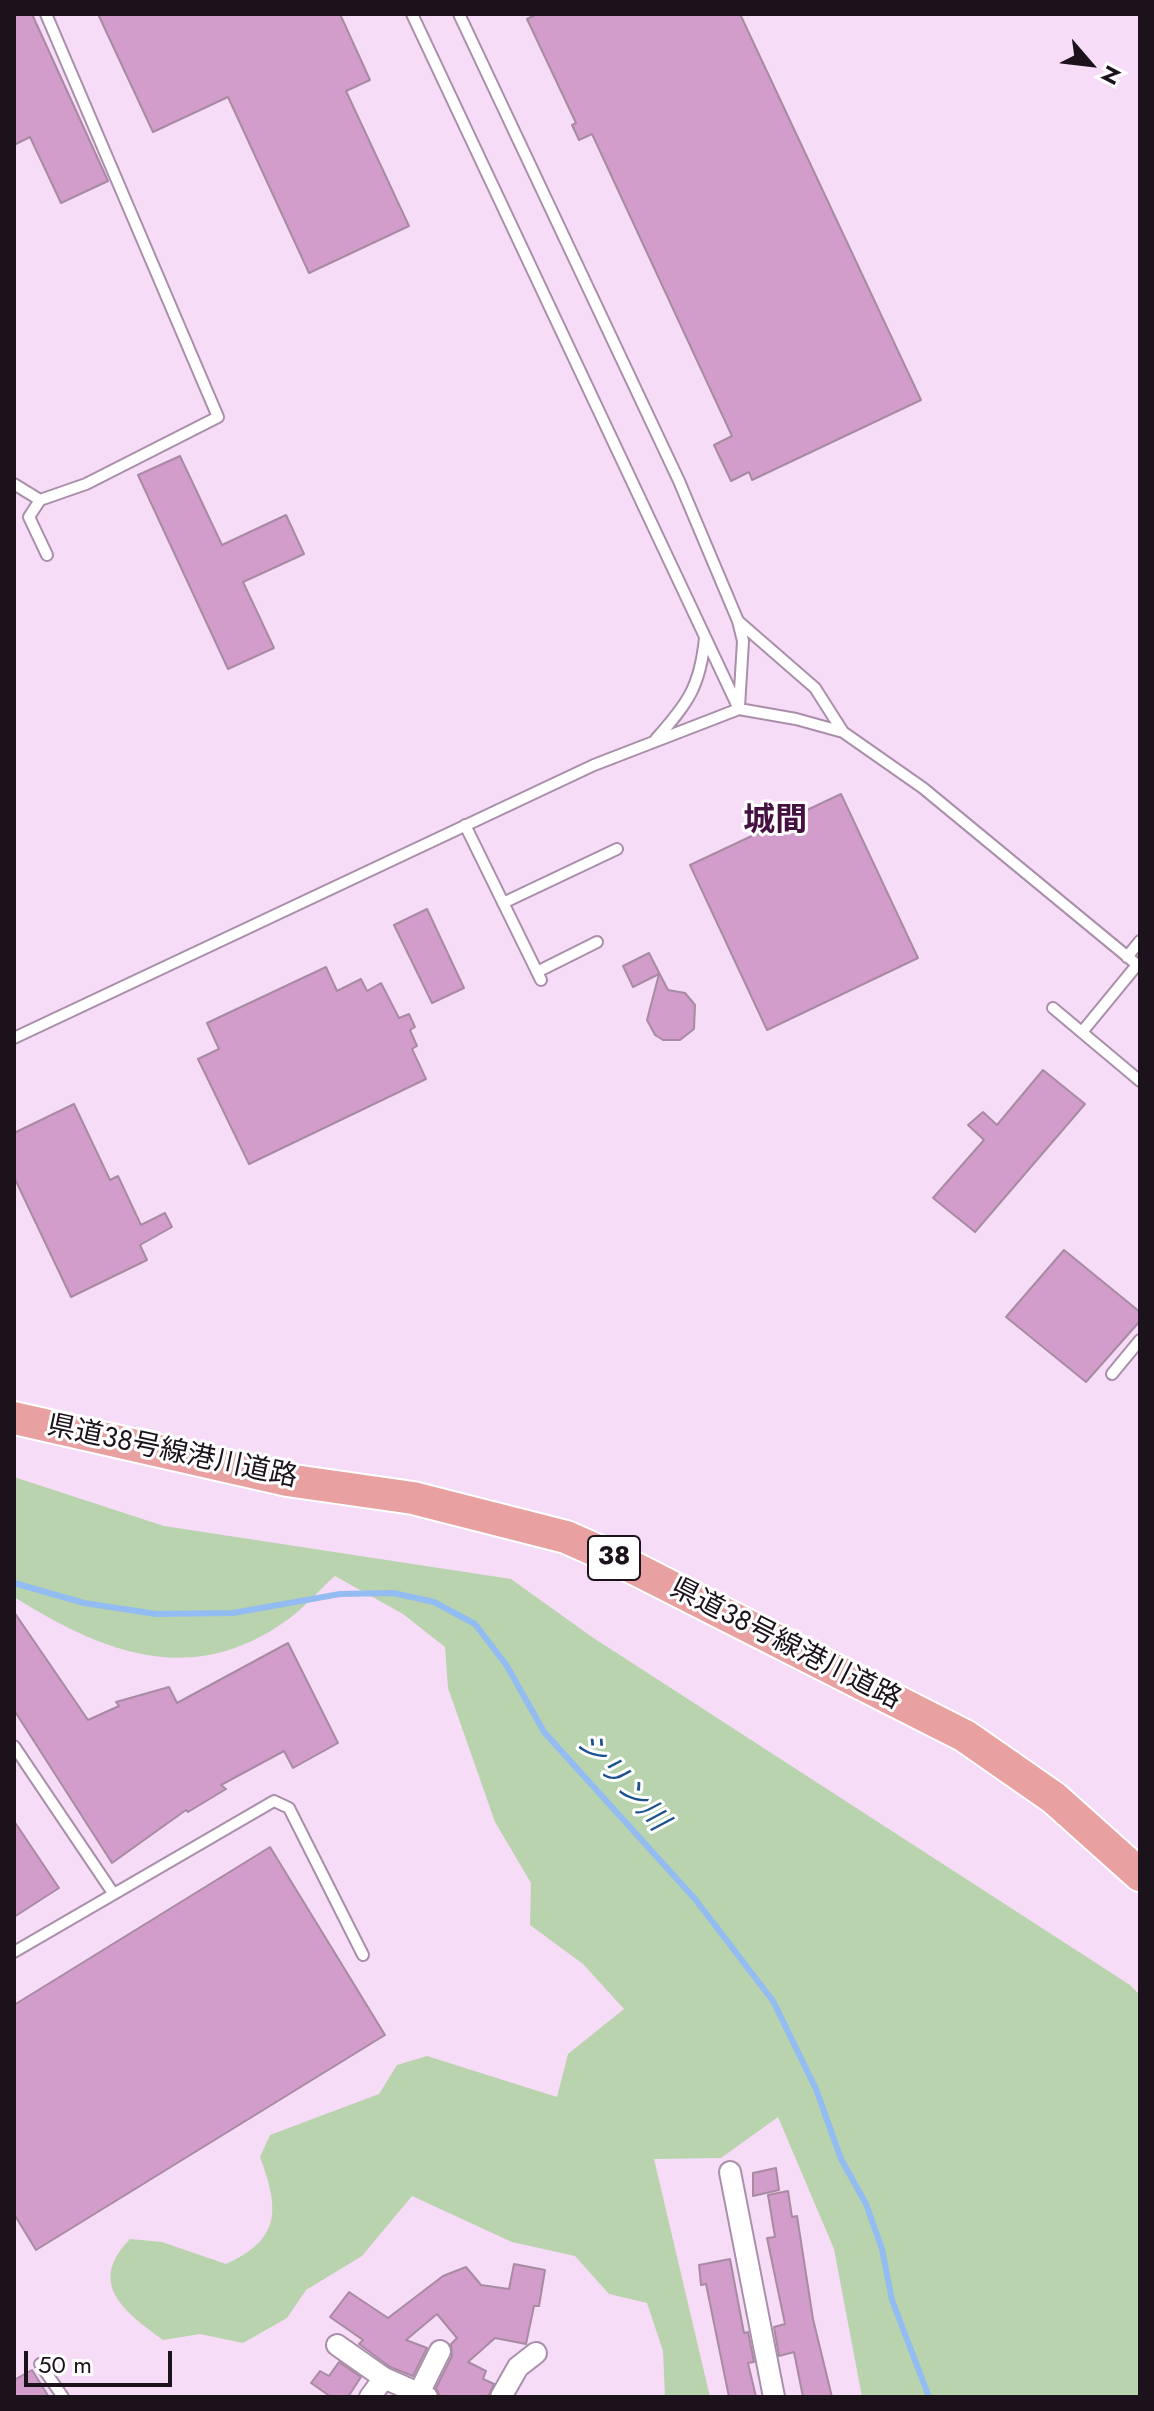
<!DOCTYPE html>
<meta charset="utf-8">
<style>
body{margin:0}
#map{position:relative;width:1154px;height:2411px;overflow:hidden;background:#f7dcf8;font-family:Jost,sans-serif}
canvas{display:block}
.frame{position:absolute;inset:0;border:16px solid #1c121c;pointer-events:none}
.north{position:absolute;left:1050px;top:24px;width:80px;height:80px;-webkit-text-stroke:6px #fff;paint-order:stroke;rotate:118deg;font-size:22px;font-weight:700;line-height:32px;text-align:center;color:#1c121c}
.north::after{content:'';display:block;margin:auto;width:28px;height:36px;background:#1c121c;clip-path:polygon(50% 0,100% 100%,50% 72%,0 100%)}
.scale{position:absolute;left:24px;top:2351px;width:148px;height:36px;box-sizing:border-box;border:4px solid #1c121c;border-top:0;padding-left:10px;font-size:24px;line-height:28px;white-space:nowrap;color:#1c121c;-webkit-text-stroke:6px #fff;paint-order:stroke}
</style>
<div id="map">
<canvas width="1154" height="2411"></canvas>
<div class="frame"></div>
<div class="north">N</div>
<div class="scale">50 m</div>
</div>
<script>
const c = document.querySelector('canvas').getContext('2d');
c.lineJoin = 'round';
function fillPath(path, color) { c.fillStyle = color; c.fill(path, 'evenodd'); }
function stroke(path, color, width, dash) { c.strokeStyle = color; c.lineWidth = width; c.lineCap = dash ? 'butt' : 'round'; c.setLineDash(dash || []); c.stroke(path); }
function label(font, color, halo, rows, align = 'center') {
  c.font = font + ' Jost,"Noto Sans JP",sans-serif'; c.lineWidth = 6; c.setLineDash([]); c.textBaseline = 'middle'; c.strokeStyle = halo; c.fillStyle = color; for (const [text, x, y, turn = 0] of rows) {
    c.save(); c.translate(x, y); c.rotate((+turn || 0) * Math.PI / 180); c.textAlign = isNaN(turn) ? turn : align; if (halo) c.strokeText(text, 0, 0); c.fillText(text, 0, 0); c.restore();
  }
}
fillPath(new Path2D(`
 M14 1477 164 1526 511 1579 592 1637 1130 1985 1140 1995V2397H862L834 2249 778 2117 721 2158 654 2159 710 2397H665L663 2351 647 2303 609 2294 575 2256 512 2242 412 2196 362 2256 306 2290 287 2318 243 2343 200 2334 163 2340C125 2312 86 2284 130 2239L162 2242 226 2264C282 2239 279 2208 260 2157L270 2135 379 2094 397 2065 427 2056 557 2097 568 2054 624 2009 583 1964 530 1925 531 1883 495 1822 448 1688 445 1647 403 1614 335 1576C320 1589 306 1606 290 1618 194 1689 105 1654 14 1597Z`), '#b8d3ae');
stroke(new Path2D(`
 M14 1583 84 1603 156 1614 233 1613 340 1594 393 1593 434 1602 475 1624 507 1666 544 1732 695 1899 773 2001 816 2089 841 2159 866 2204 882 2249 892 2300 929 2397`), '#92bcf2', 6);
const building = new Path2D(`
 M14 14H32L108 181 61 203 30 137 14 145Z
 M98 14H340L370 80 346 91 409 226 309 273 228 97 153 132Z
 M537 14H740L921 400 752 480 749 472 731 481 714 445 732 436 592 134 579 140 572 125 576 123 527 19Z
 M180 456 222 545 286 515 304 554 243 582 274 648 228 669 138 475Z
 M841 794 918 958 767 1030 690 865Z
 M427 909 464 988 432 1003 394 925Z
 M649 953 668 990 685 993 695 1005 694 1029 680 1040H663L655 1035 647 1020 659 974 633 987 623 966Z
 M326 967 337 991 361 979 367 991 381 983 399 1018 409 1014 415 1027 410 1030 417 1046 412 1049 426 1079 249 1164 198 1059 219 1049 207 1023Z
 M1043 1070 1085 1104 975 1232 933 1198 984 1140 968 1125 983 1112 997 1125Z
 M74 1104 110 1180 118 1176 141 1225 165 1213 172 1227 140 1245 147 1260 71 1297 14 1177V1133Z
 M1064 1250 1140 1312V1321L1086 1382 1006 1317Z
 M14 1612 88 1720 119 1706 116 1702 169 1687 177 1703 288 1643 338 1743 293 1768 284 1751 221 1785 226 1789 188 1812 186 1810 112 1863 14 1710Z
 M14 1821 59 1888 14 1917Z
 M270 1847 385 2035 36 2250 14 2214V2005Z
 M776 2168 779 2190 753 2196V2173Z
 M788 2191 792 2217 797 2216 813 2319 832 2397H803L794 2352 779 2356 774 2327 785 2324 767 2238 775 2237 768 2195Z
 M730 2259 744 2333 748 2332 754 2362 748 2363 756 2397H729L706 2284 701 2285 699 2265Z
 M514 2264 545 2270 539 2306H534L526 2344 495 2338 468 2362 486 2371 483 2379 494 2384 488 2397H440L436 2388 452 2356 451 2344 457 2338 437 2314 406 2340 427 2348 413 2376 390 2367 359 2344 363 2340 330 2317 349 2292 388 2318 443 2276 466 2267 481 2285 509 2289Z
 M339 2362 361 2377 348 2397H331L311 2383 320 2371 329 2376Z
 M32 2370 49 2397H14V2380Z`);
fillPath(building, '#d29ccb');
stroke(building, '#a88ba3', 2);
const lane = new Path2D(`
 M46 14 218 417 86 484 40 500 29 517 47 555
 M412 14 739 709
 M459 14 679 481 738 621 743 641 739 707
 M14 484 40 500
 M738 621 815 688 843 732
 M656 739C688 703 700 687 705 638
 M465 825 541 980
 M503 903 617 849
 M1127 957 1140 941
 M537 972 597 942
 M1053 1008 1140 1081
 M1082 1032 1137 965
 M14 1038 594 765 739 709 796 719 843 732 923 788 1140 967
 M1112 1374 1140 1340
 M14 1746 113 1893
 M14 1952 274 1801 289 1808 363 1955
 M40 2364 63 2397`);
const street = new Path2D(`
 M730 2172 774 2397
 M337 2345 384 2378 427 2397
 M419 2393 440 2351
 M370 2397 384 2378
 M501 2397 518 2367 536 2353`);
const primary = new Path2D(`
 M14 1418 287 1480 413 1498 566 1537 618 1560 965 1736 1054 1798 1140 1875`);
stroke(lane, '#a98faa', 14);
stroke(street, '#a98faa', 24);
stroke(primary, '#fff', 36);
stroke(lane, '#fff', 10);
stroke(street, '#fff', 20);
stroke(primary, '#e8a0a0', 32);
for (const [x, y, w] of [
 [614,1558,52]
]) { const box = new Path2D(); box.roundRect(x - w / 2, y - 22, w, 44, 6); c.fillStyle = '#fff'; c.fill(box); stroke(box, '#1c121c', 2); }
label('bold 26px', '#1c121c', null, [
 ["38",614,1558]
]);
label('28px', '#1c121c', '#fff', [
 ["県道38号線港川道路",172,1453,12],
 ["県道38号線港川道路",785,1645,27]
]);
label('italic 30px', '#1c5191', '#fff', [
 ["シリン川",621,1783,48]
]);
label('bold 32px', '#451140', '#fff', [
 ["城間",775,822]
]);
</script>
